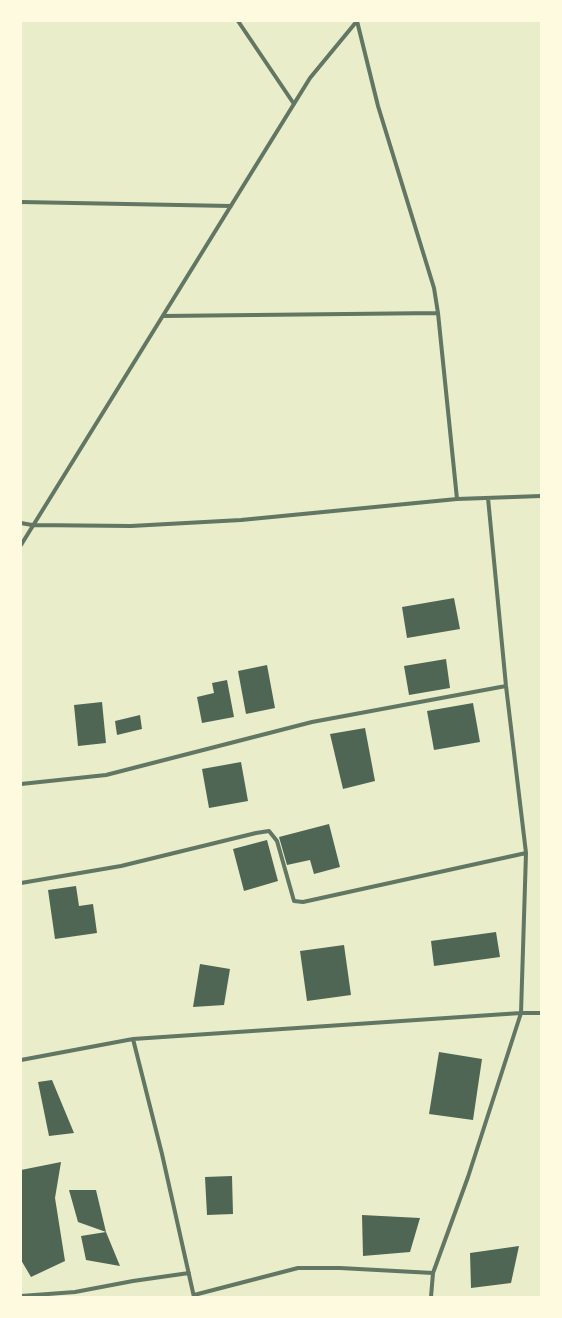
<!DOCTYPE html>
<style>
body{margin:0}
#map{position:relative;width:562px;height:1318px;overflow:hidden;background:#e9edc9;font-family:Commissioner,sans-serif}
canvas{display:block}
.frame{position:absolute;inset:0;border:22px solid #fefae0;pointer-events:none}
</style>
<div id="map">
<canvas width="562" height="1318"></canvas>
<div class="frame"></div>
</div>
<script>
const c = document.querySelector('canvas').getContext('2d');
c.lineJoin = 'round';
function fillPath(path, color) { c.fillStyle = color; c.fill(path, 'evenodd'); }
function stroke(path, color, width, dash) { c.strokeStyle = color; c.lineWidth = width; c.lineCap = dash ? 'butt' : 'round'; c.setLineDash(dash || []); c.stroke(path); }
fillPath(new Path2D(`
 M454 598 460 629 407 638 402 607Z
 M446 659 450 688 409 695 404 666Z
 M267 665 275 708 246 714 238 671Z
 M227 680 234 717 202 723 197 697 214 693 212 683Z
 M102 702 106 743 78 746 74 705Z
 M473 703 480 742 434 750 427 711Z
 M140 715 142 729 117 735 115 721Z
 M365 728 375 781 343 789 330 734Z
 M241 762 248 801 209 808 202 769Z
 M329 824 340 867 314 874 310 860 287 865 279 837Z
 M267 840 278 881 244 891 233 849Z
 M76 886 79 906 93 904 97 933 55 939 48 890Z
 M496 932 500 957 434 966 431 941Z
 M344 945 351 995 307 1001 300 951Z
 M200 964 230 969 224 1005 193 1007Z
 M439 1052 482 1059 473 1120 429 1114Z
 M52 1080 74 1133 49 1136 38 1082Z
 M61 1162 55 1198 65 1261 31 1277 21 1260V1170Z
 M232 1176 233 1214 207 1215 205 1177Z
 M69 1190H96L106 1232 120 1266 86 1260 81 1236 106 1232 78 1222Z
 M362 1215 420 1218 410 1252 363 1256Z
 M519 1246 511 1283 471 1288 470 1253Z`), '#4f6655');
stroke(new Path2D(`
 M238 21 294 104
 M357 21 378 106 434 288 438 313 457 499
 M21 202 231 206
 M163 316 438 313
 M21 523 32 525 131 526 241 520 457 499 541 496
 M21 545 310 78 357 21
 M21 784 106 775 312 722 506 686
 M21 883 121 866 256 833 269 831 277 841 294 901 303 902 526 853
 M133 1039 162 1154 194 1297
 M21 1060 133 1039 521 1013H541
 M194 1295 298 1268H340L433 1273
 M21 1296 75 1292 133 1281 189 1273
 M431 1297 433 1273 468 1177 521 1013 526 853 506 686 488 498`), '#617663', 4);
</script>
